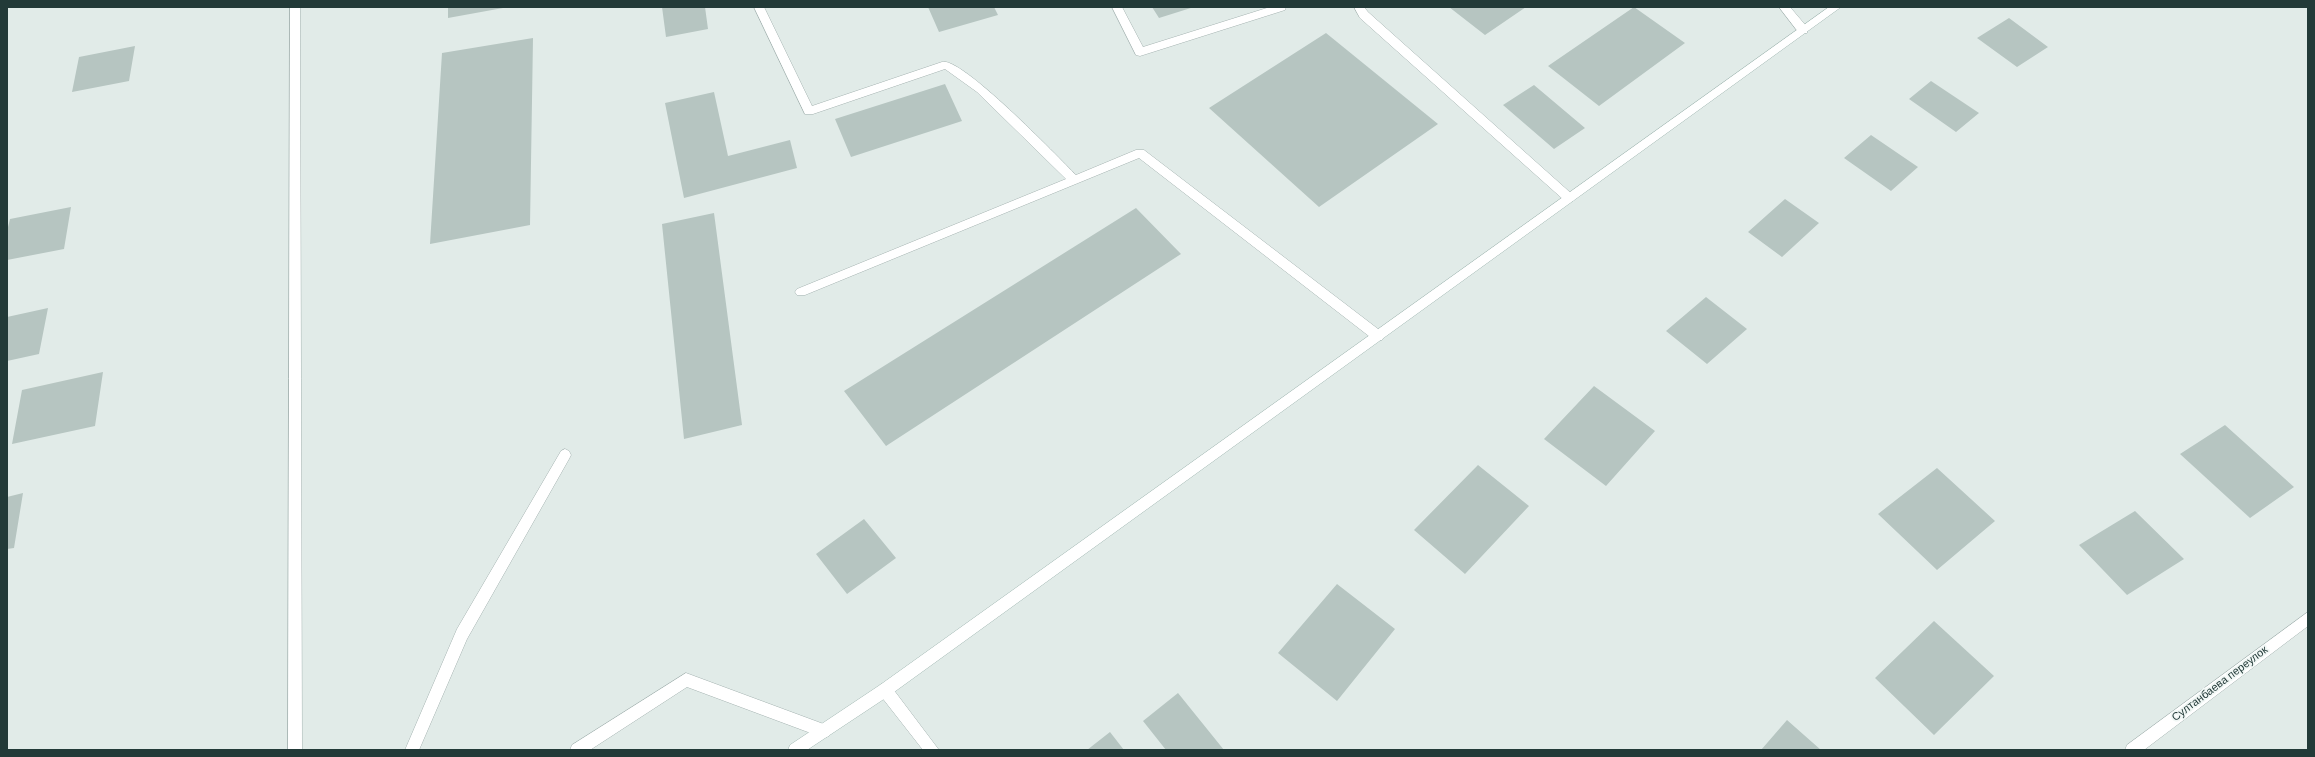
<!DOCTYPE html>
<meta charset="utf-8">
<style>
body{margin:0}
#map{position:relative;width:2315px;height:757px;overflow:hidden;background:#e1ebe8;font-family:"DM Sans",sans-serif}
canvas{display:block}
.frame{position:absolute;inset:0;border:8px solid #223a38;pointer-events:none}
</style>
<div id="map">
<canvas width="2315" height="757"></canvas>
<div class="frame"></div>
</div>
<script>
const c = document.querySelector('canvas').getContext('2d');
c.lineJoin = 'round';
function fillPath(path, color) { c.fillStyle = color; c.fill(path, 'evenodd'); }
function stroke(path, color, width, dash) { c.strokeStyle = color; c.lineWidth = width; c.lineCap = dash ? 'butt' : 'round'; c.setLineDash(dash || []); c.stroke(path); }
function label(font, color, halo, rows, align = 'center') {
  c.font = font + ' "DM Sans",sans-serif'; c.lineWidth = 3.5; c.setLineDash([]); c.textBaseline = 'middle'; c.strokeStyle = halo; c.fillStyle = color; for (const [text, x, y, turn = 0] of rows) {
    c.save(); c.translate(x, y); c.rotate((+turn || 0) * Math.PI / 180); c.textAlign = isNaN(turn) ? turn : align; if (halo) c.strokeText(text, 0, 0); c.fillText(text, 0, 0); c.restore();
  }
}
fillPath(new Path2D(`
 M448 7H502L503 8 448 18Z
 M662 7H705L708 29 666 37Z
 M928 7H994L998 15 939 32Z
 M1152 7H1194L1159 18Z
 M1449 7H1526L1485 35Z
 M1634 7 1685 43 1599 106 1548 66Z
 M2009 18 2048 47 2017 67 1977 38Z
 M1326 33 1438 124 1319 207 1209 108Z
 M533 38 530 225 430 244 442 53Z
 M135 46 129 81 72 92 79 57Z
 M1931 81 1979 113 1956 132 1909 99Z
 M945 84 962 121 851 157 835 119Z
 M1534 85 1585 128 1554 149 1503 105Z
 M714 92 728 156 790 140 797 168 684 198 665 103Z
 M1871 135 1918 167 1891 191 1844 158Z
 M1785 199 1819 223 1782 257 1748 232Z
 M71 207 64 249 7 260V231L10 219Z
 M1136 208 1181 254 886 446 844 391Z
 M714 213 742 425 684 439 662 224Z
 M1706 297 1747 329 1707 364 1666 331Z
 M48 308 39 354 7 361V317Z
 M103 372 95 426 12 444 22 390Z
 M1594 386 1655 431 1606 486 1544 439Z
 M2225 425 2294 487 2250 518 2180 454Z
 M1478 465 1529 506 1465 574 1414 530Z
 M1937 468 1995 521 1937 570 1878 514Z
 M23 493 14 548 7 549V497Z
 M2135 511 2184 559 2127 595 2079 545Z
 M864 519 896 558 847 594 816 554Z
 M1337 584 1395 629 1337 701 1278 653Z
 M1934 621 1994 676 1934 735 1875 678Z
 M1178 693 1224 750H1166L1143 721Z
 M1787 720 1821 750H1761Z
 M1110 732 1124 750H1087Z`), '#b6c5c1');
const lane = new Path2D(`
 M754 7H764L812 106 942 62C961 56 1058 157 1076 175L1136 150H1144L1382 332 1384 336 1382 340H1374L1139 158 805 295H797L795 292 797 289 1066 179 977 92 945 69 813 114H805Z
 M1112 7H1122L1143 47 1270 7H1286L1285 10 1140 56 1136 55Z
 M1354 7H1364L1368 12 1573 195 1575 198 1573 201H1565L1360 18Z
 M1779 7H1790L1807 27V33H1799Z
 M565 449 569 451 571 455 569 459 467 639 419 750H405L457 629 561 451Z
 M686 673 829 726 831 731 829 736 824 738 687 687 590 750H570L572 745Z`);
const street = new Path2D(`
 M290 7H300L302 750H288Z
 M2308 612V626L2144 750H2125L2127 745Z
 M885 683 890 685 939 750H923L880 695 878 690 880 685Z`);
const secondary = new Path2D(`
 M1829 7H1841L890 695 807 750H788L790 745 880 685Z`);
stroke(lane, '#a4b2b0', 1);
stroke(street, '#a4b2b0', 1);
stroke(secondary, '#a0b6b1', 1);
fillPath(lane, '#fff');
fillPath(street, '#fff');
fillPath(secondary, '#fff');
label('11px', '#223a38', '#f1f7f5', [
 ["Султанбаева переулок",2220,684,-37]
]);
</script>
